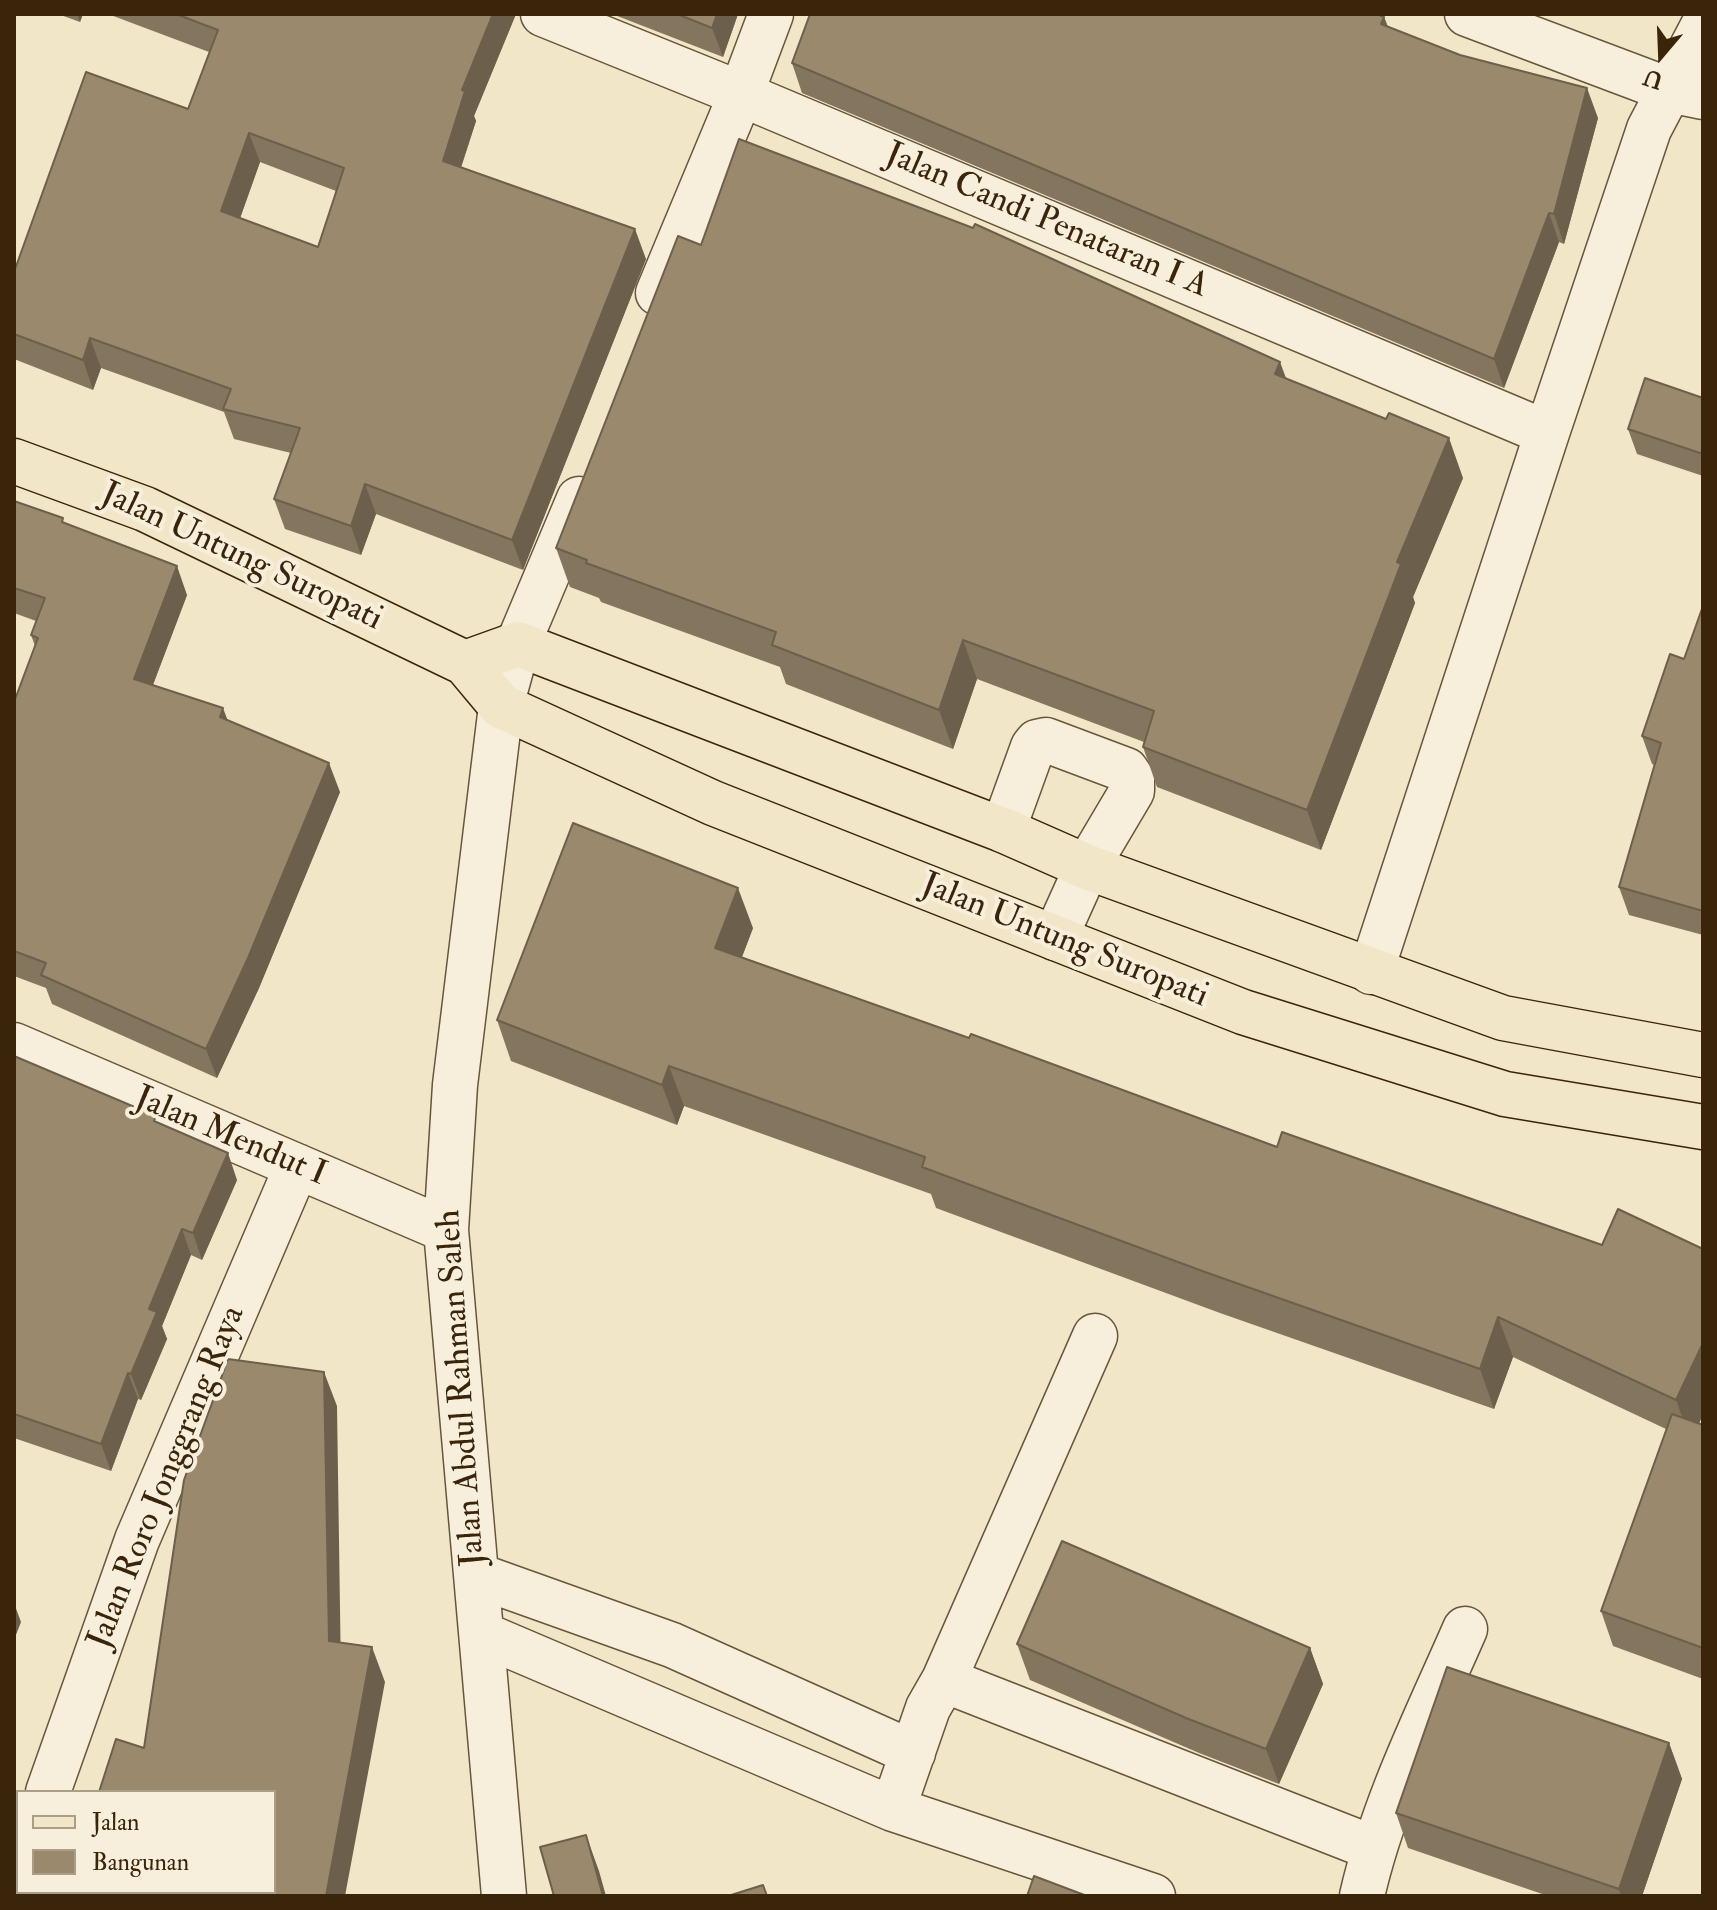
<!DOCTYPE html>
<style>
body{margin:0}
#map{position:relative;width:1717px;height:1910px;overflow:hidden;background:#f2e6c8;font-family:"IM FELL Double Pica",serif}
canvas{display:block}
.frame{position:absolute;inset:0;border:16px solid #3a250b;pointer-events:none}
.legend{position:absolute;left:16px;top:1790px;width:260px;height:104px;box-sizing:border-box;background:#f7efdb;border:2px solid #ab9e88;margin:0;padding:10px 14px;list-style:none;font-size:24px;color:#3a250b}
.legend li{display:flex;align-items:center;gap:16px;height:40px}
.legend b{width:40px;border:2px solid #ab9e88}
.north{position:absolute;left:1621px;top:16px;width:80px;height:80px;-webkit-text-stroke:6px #f7efdb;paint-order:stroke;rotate:199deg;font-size:22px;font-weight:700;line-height:32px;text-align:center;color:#3a250b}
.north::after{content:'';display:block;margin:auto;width:28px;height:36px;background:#3a250b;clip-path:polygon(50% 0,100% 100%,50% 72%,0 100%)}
</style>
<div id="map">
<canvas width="1717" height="1910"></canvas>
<div class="frame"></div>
<ul class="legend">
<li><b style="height:10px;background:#f2e6c8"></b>Jalan</li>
<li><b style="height:22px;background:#9a896d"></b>Bangunan</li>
</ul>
<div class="north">U</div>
</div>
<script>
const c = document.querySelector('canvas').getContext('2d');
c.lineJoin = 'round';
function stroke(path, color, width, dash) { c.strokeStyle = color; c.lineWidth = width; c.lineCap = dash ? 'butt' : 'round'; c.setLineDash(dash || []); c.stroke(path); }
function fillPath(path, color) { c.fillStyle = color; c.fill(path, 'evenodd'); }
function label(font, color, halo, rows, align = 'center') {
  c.font = font + ' "IM FELL Double Pica",serif'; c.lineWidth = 8; c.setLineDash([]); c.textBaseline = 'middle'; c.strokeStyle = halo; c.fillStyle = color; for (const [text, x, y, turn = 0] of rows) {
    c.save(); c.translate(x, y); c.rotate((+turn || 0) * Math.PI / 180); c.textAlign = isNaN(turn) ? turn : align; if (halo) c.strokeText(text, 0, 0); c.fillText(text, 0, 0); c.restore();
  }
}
const minor = new Path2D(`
 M543 14 741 94 1547 433
 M1467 14 1669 90 1703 97
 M658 293 741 94 771 14
 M1003 830 1033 747 1037 742 1046 740 1126 770 1132 779V791L1087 867 1055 938
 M1371 972 1547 433 1649 129 1703 26
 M14 1045 446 1230
 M476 1575 672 1645 913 1753
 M482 1634 893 1809 1153 1896
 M944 1680 1373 1848
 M48 1792 137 1540 297 1166
 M893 1809 928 1708 944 1680 1095 1336
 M14 1887 18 1876
 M504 1896 446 1230 455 1085 501 706 518 644 579 499
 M1362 1896C1383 1803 1427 1716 1465 1629`);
const major = new Path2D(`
 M14 461 145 509 465 663 501 706 713 803 1243 1012 1505 1094 1703 1127
 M465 663 518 644 1003 830 1087 867 1503 1018 1703 1055`);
stroke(minor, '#68553a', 47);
stroke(major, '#3a250b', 47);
stroke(minor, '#f7efdb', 44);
stroke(major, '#f2e6c8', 44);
fillPath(new Path2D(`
 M58 14H83L80 22Z
 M108 14H516L474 116 476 121 461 168 646 259 523 570 376 514 361 555 285 529 274 499 291 453 234 439 224 412 101 368 93 390 14 359V272L188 109 209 52ZM260 162 336 191 318 247 240 218Z
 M612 14H738L723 57Z
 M1384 17 1388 27 1598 118 1564 244 1559 242 1504 388 802 93 792 63Z
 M701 245 1286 379 1463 478 1413 597 1415 603 1321 850 1157 787 1143 747 1144 742 977 679 953 749 786 684 780 667 601 602 599 598 570 587 556 548Z
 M1703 398V476L1637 454 1628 429Z
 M14 501 65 523 187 595 153 685 228 720 340 792 259 988 217 1078 52 1004 46 988 14 976V702L35 646 31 635 36 621 14 613Z
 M1703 606V935L1629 915 1619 887 1654 765 1652 764 1642 736 1684 659Z
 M753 928 742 957 1277 1147 1602 1245 1703 1249V1414L1699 1424 1703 1425V1679L1613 1646 1601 1611 1666 1429 1513 1357 1494 1409 1220 1313 936 1208 931 1194 684 1106 677 1125 511 1061 497 1020Z
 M14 1056 159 1124 237 1180 202 1260 191 1255 162 1326 167 1339 141 1400 138 1399 111 1471 14 1438Z
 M1017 1644 1310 1648 1323 1684 1279 1784 1199 1753 1030 1680Z
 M1669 1743 1682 1779 1642 1896H1548L1408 1848 1396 1813Z`), '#84765e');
fillPath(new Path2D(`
 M77 14H83L80 22Z
 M493 14H516L474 116 476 121 453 191 443 161 462 90Z
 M717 14H738L723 57 712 28Z
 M1384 17 1395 46 1381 24Z
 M1587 88 1598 118 1564 244 1554 214Z
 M249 133 260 162 232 241 221 211Z
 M1549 213 1559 242 1504 388 1494 359Z
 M635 229 646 259 523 570 512 540Z
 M90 338 101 368 93 390 83 360Z
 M1280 362 1295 402 1275 374Z
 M1449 438 1463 478 1413 597 1415 603 1321 850 1307 810 1397 562Z
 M365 484 376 514 361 555 351 526Z
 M177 566 187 595 144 708 134 679Z
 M963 640 977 679 953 749 939 710Z
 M223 708 234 737 220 717Z
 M329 763 340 792 259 988 217 1078 206 1049Z
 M738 888 753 928 730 988 715 948Z
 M669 1066 684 1106 677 1125 662 1085Z
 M228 1153 237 1180 202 1260 193 1233Z
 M182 1229 191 1255 162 1326 167 1339 141 1400 131 1374 149 1309Z
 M1498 1317 1513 1357 1494 1409 1480 1369Z
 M1703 1343V1414L1691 1441 1676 1400Z
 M324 1372 337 1406 341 1676 329 1641Z
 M128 1373 138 1399 111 1471 101 1444Z
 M14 1603 21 1622 14 1640Z
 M372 1647 385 1682 345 1896H326Z
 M1310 1648 1323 1684 1279 1784 1266 1749Z
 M1669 1743 1682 1779 1642 1896H1621L1619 1889Z
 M586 1835 599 1871 606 1896H603Z`), '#6c604c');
const building = new Path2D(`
 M176 14H493L462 90 465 91 443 161 635 229 512 540 365 484 351 526 274 499 300 428 223 409 231 389 90 338 83 360 14 334V272L86 72 188 109 218 30ZM249 133 344 168 318 247 221 211Z
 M677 14H717L712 28Z
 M810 14H1377L1384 17 1381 24 1460 55 1587 88 1554 214 1549 213 1494 359 792 63Z
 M739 139 973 228 975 224 1280 362 1275 374 1386 419 1389 413 1449 438 1397 562 1401 564 1307 810 1143 747 1154 711 963 640 939 710 772 645 776 632 586 563 587 560 556 548 678 236 701 245Z
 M1645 378 1703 398V454L1628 429Z
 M14 501 63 518 62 522 177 566 134 679 223 708 220 717 329 763 248 958 206 1049 41 975 46 963 14 951V702L38 638 31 635 45 598 14 588Z
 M1703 606V911L1619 887 1661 743 1642 736 1670 654 1684 659Z
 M573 823 738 888 715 948 969 1038 971 1034 1277 1147 1282 1132 1602 1245 1618 1209 1703 1249V1343L1676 1400 1498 1317 1480 1369 1205 1272 922 1167 925 1157 669 1066 662 1085 497 1020Z
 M14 1056 156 1116 154 1121 228 1153 193 1233 182 1229 149 1309 157 1312 131 1374 128 1373 101 1444 14 1414Z
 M228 1359 324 1372 329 1641 372 1647 326 1896H228L229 1892H274V1792H99L116 1739 144 1748 184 1480Z
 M1672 1414 1703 1425V1648L1601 1611Z
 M1062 1541 1310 1648 1266 1749 1186 1718 1017 1644Z
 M1447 1667 1669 1743 1619 1889 1396 1813Z
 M586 1835 603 1896H554L540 1847Z
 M1034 1876 1087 1896H1027Z
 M763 1885 767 1896H728Z`);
fillPath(building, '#9a896d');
stroke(building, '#6c604c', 2);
label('34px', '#3a250b', '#f7efdb', [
 ["Jalan Candi Penataran I A",1046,222,23],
 ["Jalan Untung Suropati",241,558,25],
 ["Jalan Untung Suropati",1064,942,22],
 ["Jalan Mendut I",230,1138,23],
 ["Jalan Abdul Rahman Saleh",463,1388,-94],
 ["Jalan Roro Jonggrang Raya",168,1478,-68]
]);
</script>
